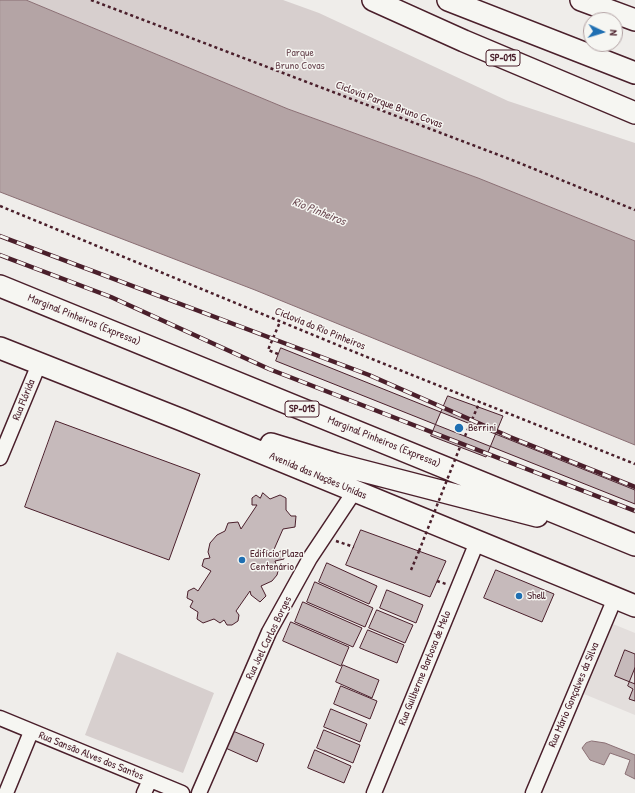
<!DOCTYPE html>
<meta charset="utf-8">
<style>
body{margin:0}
#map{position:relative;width:635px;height:793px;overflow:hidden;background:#efedea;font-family:"Patrick Hand",sans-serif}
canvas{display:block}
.north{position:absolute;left:583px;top:12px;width:40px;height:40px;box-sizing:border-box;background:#f6f6f2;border:1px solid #b1a0a2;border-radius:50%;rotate:94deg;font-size:11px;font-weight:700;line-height:16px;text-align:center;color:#4a1f2b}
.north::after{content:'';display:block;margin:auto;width:14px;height:18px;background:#1f6fb2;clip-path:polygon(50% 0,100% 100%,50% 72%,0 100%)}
</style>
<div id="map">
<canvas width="635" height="793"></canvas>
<div class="north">N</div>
</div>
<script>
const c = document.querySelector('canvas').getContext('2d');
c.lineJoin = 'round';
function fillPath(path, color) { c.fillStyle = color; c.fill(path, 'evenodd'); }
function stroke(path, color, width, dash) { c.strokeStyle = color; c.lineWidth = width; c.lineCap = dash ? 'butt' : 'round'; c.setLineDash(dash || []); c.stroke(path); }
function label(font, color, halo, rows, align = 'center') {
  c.font = font + ' "Patrick Hand",sans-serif'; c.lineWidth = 3; c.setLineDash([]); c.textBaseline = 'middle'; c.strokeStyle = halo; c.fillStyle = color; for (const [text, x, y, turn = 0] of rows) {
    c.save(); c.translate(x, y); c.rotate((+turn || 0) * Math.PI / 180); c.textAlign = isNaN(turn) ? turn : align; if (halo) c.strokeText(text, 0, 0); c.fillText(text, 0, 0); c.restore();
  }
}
fillPath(new Path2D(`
 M613 624 635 633V715L584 694Z`), '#e3dedc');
fillPath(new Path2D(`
 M26 0H283L319 13 508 101 635 143V241L478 178 288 109Z
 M117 652 214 693 183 773 85 735Z`), '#d7cfce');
const water = new Path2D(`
 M0 0H26L288 109 478 178 635 241V445L255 290 0 192Z
 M592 741 605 743 635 755V779L625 774 630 760 610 753 604 765 590 760 582 748 586 743Z`);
fillPath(water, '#b4a4a5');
stroke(water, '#8a6f74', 1);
const building = new Path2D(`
 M281 348 635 490V504L276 361Z
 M448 396 503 416 486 457 431 436Z
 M56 421 200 474 169 560 25 507Z
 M263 493 270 499 280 495 286 498V510L291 516H296L295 527 283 529 272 554 281 551 284 559 275 561 278 571 277 575 272 581 261 586 266 596 260 602 251 595 250 591 236 611 239 615 238 621 232 625H227L224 620 220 623 214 619 203 623 197 619 198 612 190 607 193 601 187 598 188 591 194 588 198 591 211 571 202 566 204 559 210 558 208 552 210 543 217 535 225 531 228 523 238 522 241 529 257 505H252V498L256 495 260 498Z
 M361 530 446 561 430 597 346 565Z
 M327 563 377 586 369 604 319 582Z
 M496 570 554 594 542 622 484 598Z
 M315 582 373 608 365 627 307 602Z
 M387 590 423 605 416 623 380 608Z
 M303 602 362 628 353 647 295 622Z
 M377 610 413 625 405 643 369 628Z
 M291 622 349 647 341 666 283 641Z
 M368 630 404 645 397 663 360 648Z
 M625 650 635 654V684L615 676Z
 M343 665 379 680 372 698 336 682Z
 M635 668V701L629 699 633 689 628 686Z
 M341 686 377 701 370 719 334 704Z
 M331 709 367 724 360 742 324 727Z
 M228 729 264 744 257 762 221 746Z
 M324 730 360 745 353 763 317 748Z
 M315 750 351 766 344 783 308 768Z`);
fillPath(building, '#c6babb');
stroke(building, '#4a1f2b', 1);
const minor = new Path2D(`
 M0 458 39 364
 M0 718 182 793
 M6 793 31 732
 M144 793 150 780
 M199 793 269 632 310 558 354 492
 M374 793 477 542
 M533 793 615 598`);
const highway = new Path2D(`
 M373 0 464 41 635 113
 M448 0 635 73
 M581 0 635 20
 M0 286 635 545
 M0 348 182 420 635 606
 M271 444 336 464 537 516`);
stroke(minor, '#4a1f2b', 17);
stroke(highway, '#4a1f2b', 24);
stroke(new Path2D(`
 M91 0 512 160 635 210
 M0 206 357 353 635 464
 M278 354 268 350 280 322
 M465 436 480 401
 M336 541 354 547
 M411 570 419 551
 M437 581 446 584`), '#4a1f2b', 2.5, [3, 3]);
stroke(minor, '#f6f6f2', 14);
stroke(highway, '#f6f6f2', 21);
const rail = new Path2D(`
 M0 236 369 375 510 437 635 487
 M0 255 111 297 269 369 635 511`);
stroke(rail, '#4a1f2b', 4.5);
stroke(rail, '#f6f6f2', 3, [9]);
stroke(new Path2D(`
 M419 551 460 447`), '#4a1f2b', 2.5, [3, 3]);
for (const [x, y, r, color] of [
 [459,428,5,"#1f6fb2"],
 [242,560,4,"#1f6fb2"],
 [519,596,4,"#1f6fb2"]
]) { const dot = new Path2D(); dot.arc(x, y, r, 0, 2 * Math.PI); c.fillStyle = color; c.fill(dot); stroke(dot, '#f6f6f2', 1.5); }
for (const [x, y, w] of [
 [503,58,34],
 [302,409,34]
]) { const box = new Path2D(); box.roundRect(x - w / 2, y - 8, w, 16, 3); c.fillStyle = '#f6f6f2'; c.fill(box); stroke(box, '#4a1f2b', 1); }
label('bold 10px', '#4a1f2b', null, [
 ["SP-015",503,58],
 ["SP-015",302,409]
]);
label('11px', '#6d4b54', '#f6f6f2', [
 ["Parque",300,53],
 ["Bruno Covas",300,66]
]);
label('11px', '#4a1f2b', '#f6f6f2', [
 ["Ciclovia Parque Bruno Covas",389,105,21],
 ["Marginal Pinheiros (Expressa)",84,320,22],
 ["Ciclovia do Rio Pinheiros",320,329,22],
 ["Rua Flórida",24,400,-68],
 ["Marginal Pinheiros (Expressa)",384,442,22],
 ["Avenida das Nações Unidas",318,476,23],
 ["Rua Joel Carlos Borges",269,638,-64],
 ["Rua Guilherme Barbosa de Melo",425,668,-68],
 ["Rua Mário Gonçalves da Silva",574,695,-67],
 ["Rua Sansão Alves dos Santos",91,756,22]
]);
label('11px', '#4a1f2b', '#f6f6f2', [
 ["Berrini",468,428],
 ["Edifício Plaza",250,554],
 ["Centenário",250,567],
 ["Shell",527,596]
], 'left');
label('italic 12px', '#6f4e56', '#f6f6f2', [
 ["Rio Pinheiros",319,212,22]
]);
</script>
